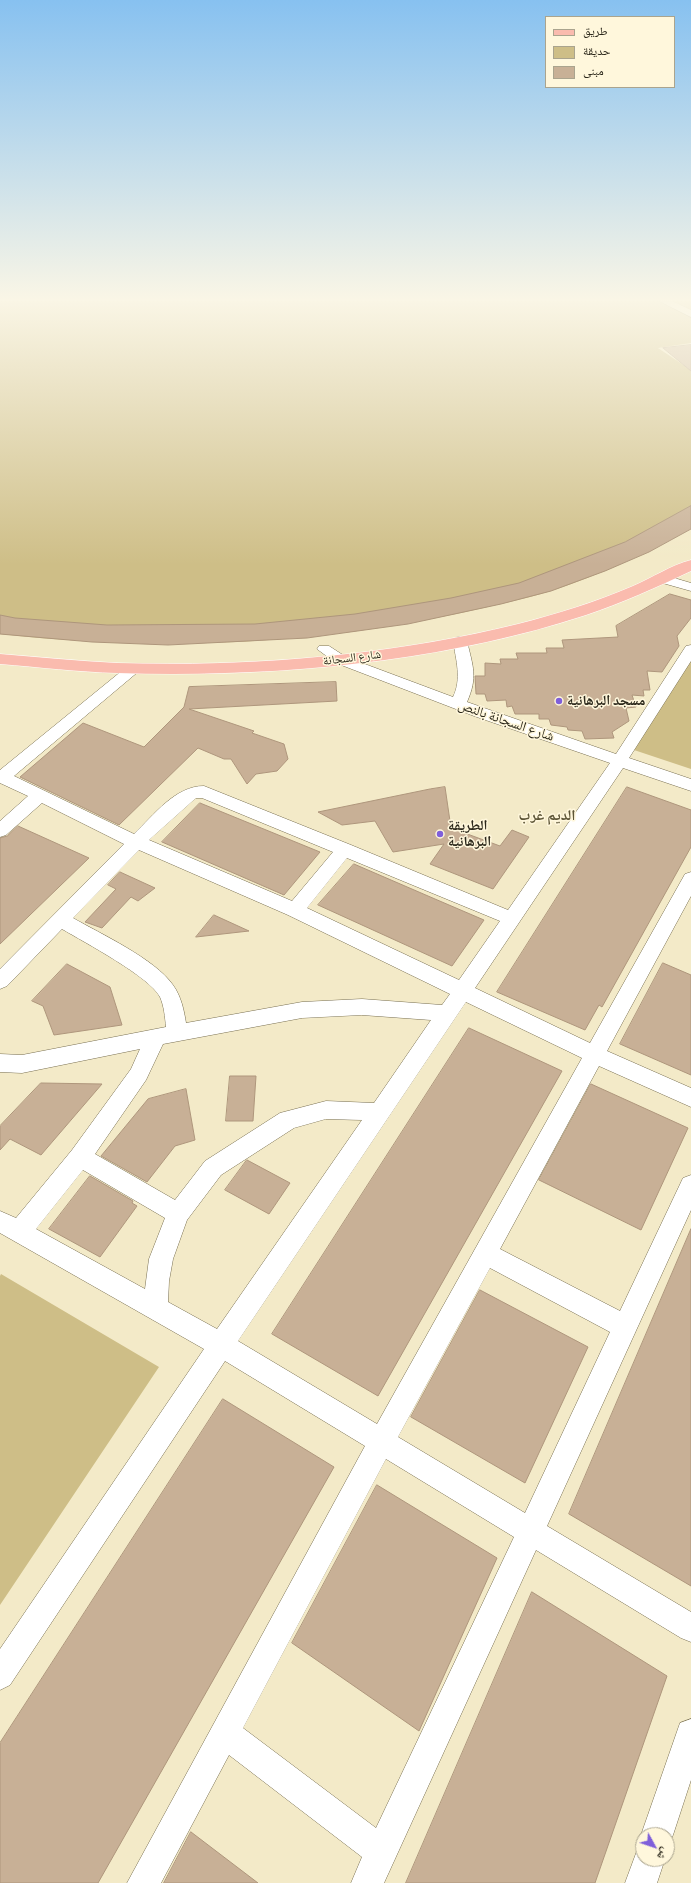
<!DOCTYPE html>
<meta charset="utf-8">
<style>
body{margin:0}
#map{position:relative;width:691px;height:1883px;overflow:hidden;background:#f3eac8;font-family:Manrope,"Noto Naskh Arabic",sans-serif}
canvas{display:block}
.legend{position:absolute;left:545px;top:16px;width:130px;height:72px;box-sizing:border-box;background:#fff7dc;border:1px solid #aaa48e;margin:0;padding:5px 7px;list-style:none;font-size:12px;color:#2b271a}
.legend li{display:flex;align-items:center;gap:8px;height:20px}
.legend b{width:20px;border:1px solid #aaa48e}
.north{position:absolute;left:635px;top:1827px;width:40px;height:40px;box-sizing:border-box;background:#fff7dc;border:1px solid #aaa48e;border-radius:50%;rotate:130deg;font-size:11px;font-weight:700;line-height:16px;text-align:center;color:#2b271a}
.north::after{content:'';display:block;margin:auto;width:14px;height:18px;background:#7f5fda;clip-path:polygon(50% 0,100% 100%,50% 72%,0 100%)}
</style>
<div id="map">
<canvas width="691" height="1883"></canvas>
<ul class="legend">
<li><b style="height:5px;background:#fabbae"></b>طريق</li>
<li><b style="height:11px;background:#cebe87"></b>حديقة</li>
<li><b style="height:11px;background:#c8b096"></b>مبنى</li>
</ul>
<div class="north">ش</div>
</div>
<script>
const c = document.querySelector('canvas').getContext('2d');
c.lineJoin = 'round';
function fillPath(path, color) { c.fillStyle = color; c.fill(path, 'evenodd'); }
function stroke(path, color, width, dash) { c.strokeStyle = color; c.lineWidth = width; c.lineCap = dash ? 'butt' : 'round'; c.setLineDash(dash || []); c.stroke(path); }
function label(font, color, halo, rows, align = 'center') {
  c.font = font + ' Manrope,"Noto Naskh Arabic",sans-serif'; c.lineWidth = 3; c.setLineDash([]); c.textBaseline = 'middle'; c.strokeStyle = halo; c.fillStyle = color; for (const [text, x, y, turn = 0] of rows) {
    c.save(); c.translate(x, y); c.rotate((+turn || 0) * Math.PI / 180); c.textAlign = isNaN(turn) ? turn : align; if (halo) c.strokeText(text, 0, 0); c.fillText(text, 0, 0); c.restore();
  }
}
fillPath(new Path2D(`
 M0 301H691V343L658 348 691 370V529C646 553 600 575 551 591 522 600 491 606 461 613 309 646 154 651 0 634Z
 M691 658V769L634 750Z
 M1 1274 159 1367 0 1605V1276Z`), '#cebe87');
const building = new Path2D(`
 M691 345V371L663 348Z
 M691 506V529L649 552 605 571 551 591 501 604 408 624 307 638 168 645 92 642 0 634V615L15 618 107 625 255 624 355 614 451 598 519 583 625 542Z
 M670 594 691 600V618L677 636 679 646 662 672 647 671 650 690H643L644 696 632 695 636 707 626 708 629 721 612 732 614 738 585 739 582 731 568 730 567 727 551 725 549 719H539V714H515L512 706 507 707 506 700 487 701 485 694H476L475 676H485V663L501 664 500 659H518L516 653H547L546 648H564L562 640 618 637 616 626Z
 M336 682 337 701 189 709 254 731 252 733 284 744 288 759 277 771 256 774 247 784 231 759H224L198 748 119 825 20 777 83 723 144 747 184 707 189 687Z
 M445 787 451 828 500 846 512 830 529 837 493 889 430 864 444 844 393 852 375 821 342 825 318 812 430 789Z
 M627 787 691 810V847L602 1007 599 1005 585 1030 497 992Z
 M200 803 320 852 284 895 162 842Z
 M18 826 89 858 0 944V838L7 836Z
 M354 864 435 899 484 920 452 966 318 905Z
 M120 872 155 888 138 901 131 897 102 928 85 922 116 889 108 885Z
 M214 915 249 931 196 937Z
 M663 963 691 975V1075L620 1044Z
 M67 964 110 987 122 1025 54 1035 43 1006 32 1001Z
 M469 1028 562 1071 378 1396 272 1334Z
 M230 1076H256L253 1121H226Z
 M41 1083 102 1084 41 1155 10 1139 0 1150V1126Z
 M591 1084 688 1128 641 1230 539 1180Z
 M186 1089 195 1140 175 1146 147 1182 101 1156 148 1099Z
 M247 1160 290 1183 269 1214 225 1190Z
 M90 1176 133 1201 132 1203 137 1206 100 1257 49 1229Z
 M691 1229V1586L569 1514Z
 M480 1290 588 1347 525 1483 411 1417Z
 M223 1399 334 1467 98 1883H0V1743Z
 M377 1485 497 1558 419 1731 292 1643Z
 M532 1592 667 1676 595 1883H406Z
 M191 1832 258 1883H164Z`);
fillPath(building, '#c8b096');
stroke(building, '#ae967c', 1);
const minor = new Path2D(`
 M659 301H672L691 310V317Z
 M664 575 691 583V591L659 582 657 579 659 576Z
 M460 637 465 638 467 641C473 667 478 677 467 702L616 754 684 649 686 646 691 645V661L629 758 691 779V791L623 768 475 988 590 1043 685 874 691 872V896L607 1051 691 1088V1107L599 1066 500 1249 620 1311 683 1178 691 1175V1210L547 1526 691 1612V1642L681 1638 536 1550 384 1883H351L362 1857 229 1755 161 1883H127L365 1446 225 1361 10 1685 0 1690V1649L204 1349 0 1233V1211L16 1218 72 1150 131 1069 140 1049 22 1073 0 1072V1054L22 1055 166 1027C165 1017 164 1006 160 997 150 977 84 942 62 929L7 986 0 989V969L124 844 42 803 6 835 0 837V821L28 796 0 783V770L129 665H139L142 668 139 671 14 776 134 834C154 815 175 786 204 786L351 845 508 910 610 763 474 716 336 663 317 649 319 646H329L346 657 453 697C462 679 456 660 453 641L455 638ZM196 798H202L333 852 292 901 149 840ZM139 850 288 915 450 994 442 1005 362 999 302 1002 186 1023C184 1010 181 996 173 985 155 959 101 934 73 918ZM347 858 500 921 459 980 307 908ZM466 1002 582 1058 377 1424 238 1341ZM362 1015 431 1020 374 1103 326 1101 280 1113 205 1161 175 1200 95 1154 146 1080 163 1044 302 1018ZM326 1119 362 1120 217 1329 168 1302 169 1281 173 1259 187 1220 221 1175 294 1128ZM83 1170 165 1218 149 1259 145 1289 36 1229ZM490 1268 610 1332 525 1513 398 1437ZM386 1459 514 1537 376 1828 243 1728Z
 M691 1719V1780L673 1835 667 1847V1835H643V1839L641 1835 680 1723Z
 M643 1845V1859H665L657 1883H625L638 1848Z`);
const major = new Path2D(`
 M691 560V571C657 587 622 603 586 615 440 663 270 678 117 673 78 672 39 667 0 664V654C39 657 78 661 117 663 250 667 388 656 518 624 557 614 596 602 633 586 652 578 671 565 691 560Z`);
stroke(minor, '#797052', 1);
stroke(major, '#fff', 1);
fillPath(minor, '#fff');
fillPath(major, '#fabbae');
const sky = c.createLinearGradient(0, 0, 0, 565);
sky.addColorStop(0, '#87c1f0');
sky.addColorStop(0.53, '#faf6e6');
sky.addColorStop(1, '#faf6e600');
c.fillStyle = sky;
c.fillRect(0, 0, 691, 565);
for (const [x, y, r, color] of [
 [559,701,4,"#7f5fda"],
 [440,834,4,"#7f5fda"]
]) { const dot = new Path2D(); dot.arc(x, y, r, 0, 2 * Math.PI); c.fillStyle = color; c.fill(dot); stroke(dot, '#fff7dc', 1.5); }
label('12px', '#2b271a', '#fff7dc', [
 ["شارع السجانة",352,658,-7]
]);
label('bold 14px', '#2b271a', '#fff7dc', [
 ["مسجد البرهانية",567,701],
 ["الطريقة",448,826],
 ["البرهانية",448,842]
], 'left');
label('14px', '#2b271a', '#fff7dc', [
 ["شارع السجانة بالنص",506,721,19]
]);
label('bold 15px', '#5d5537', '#fff7dc', [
 ["الديم غرب",547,816]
]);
</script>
